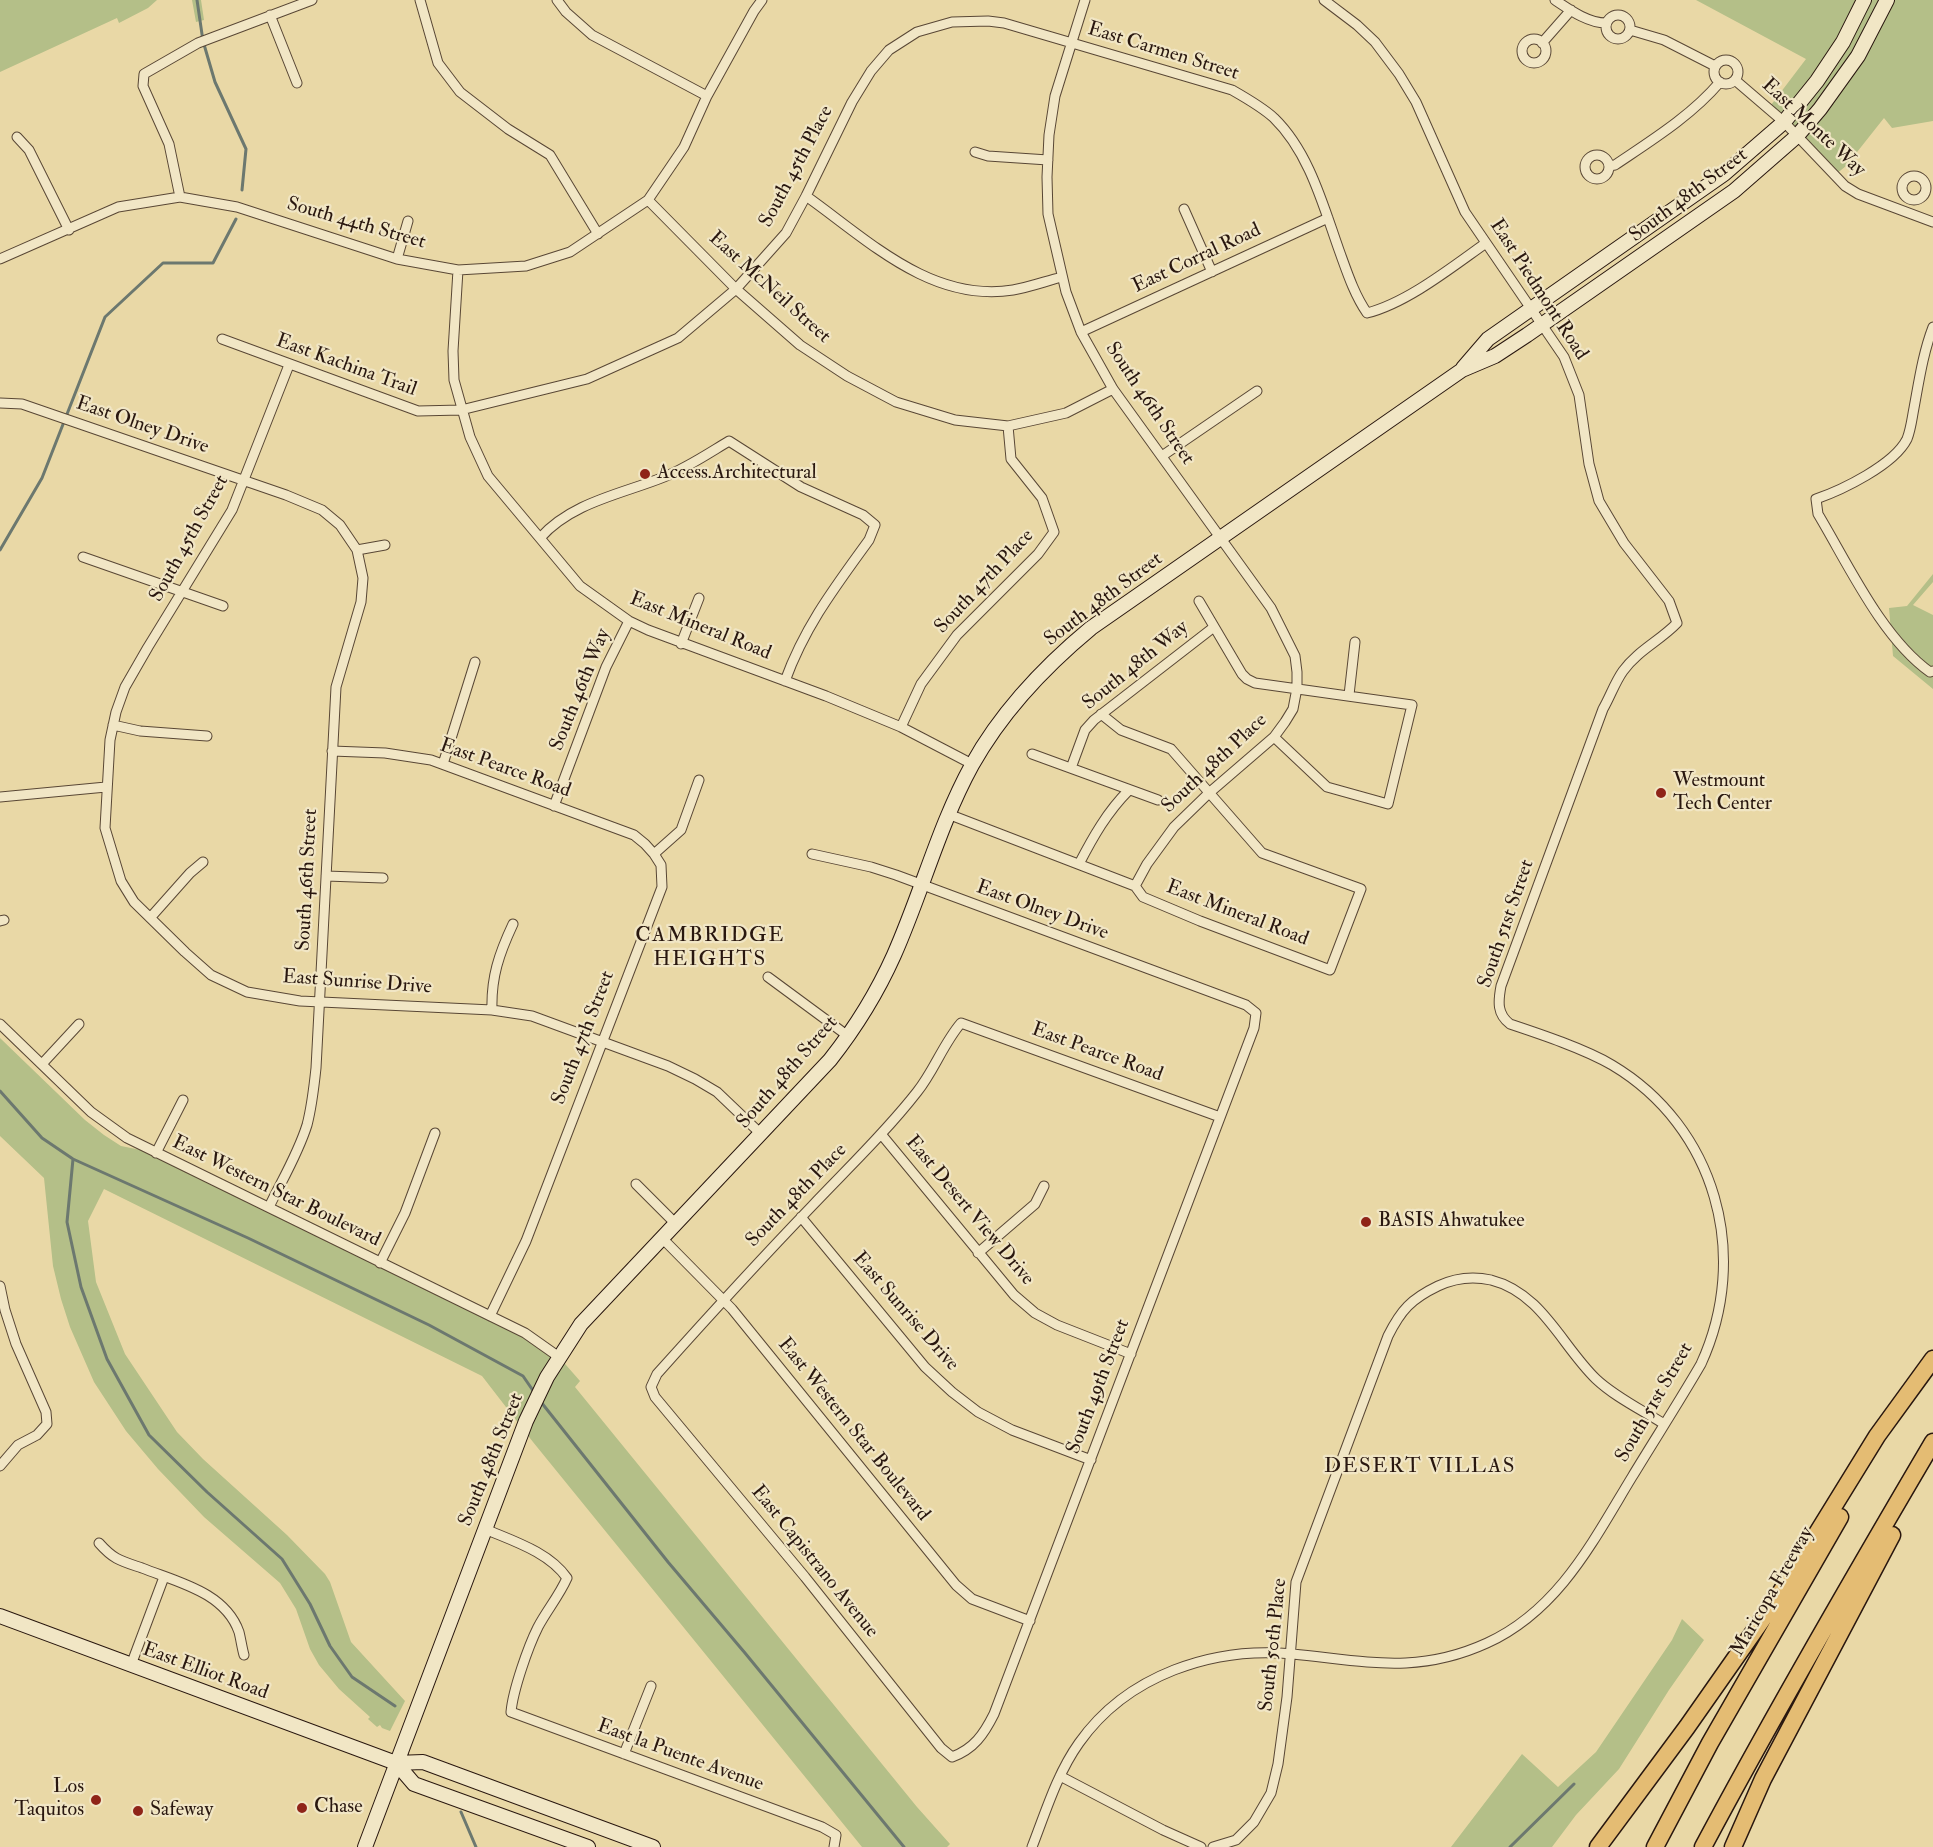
<!DOCTYPE html>
<style>
body{margin:0}
canvas{display:block;background:#e9d8a6}
</style>
<canvas width="1933" height="1847"></canvas>
<script>
const c = document.querySelector('canvas').getContext('2d');
c.lineJoin = 'round';
function fillPath(path, color) { c.fillStyle = color; c.fill(path, 'evenodd'); }
function stroke(path, color, width, dash) { c.strokeStyle = color; c.lineWidth = width; c.lineCap = dash ? 'butt' : 'round'; c.setLineDash(dash || []); c.stroke(path); }
function label(font, color, halo, rows, align = 'center') {
  c.font = font + ' "IM FELL Double Pica",serif'; c.lineWidth = 4.5; c.setLineDash([]); c.textBaseline = 'middle'; c.strokeStyle = halo; c.fillStyle = color; for (const [text, x, y, turn = 0] of rows) {
    c.save(); c.translate(x, y); c.rotate((+turn || 0) * Math.PI / 180); c.textAlign = isNaN(turn) ? turn : align; if (halo) c.strokeText(text, 0, 0); c.fillText(text, 0, 0); c.restore();
  }
}
fillPath(new Path2D(`
 M0 0H157L148 8 119 23 117 18 0 72Z
 M192 0H201L204 20 196 22Z
 M1696 0H1933V121L1892 128 1884 118 1846 166 1835 175 1768 109 1806 59Z
 M1933 574V582L1913 605 1933 615V689L1893 656 1889 608 1907 606Z
 M0 1038 85 1120 104 1135 121 1146 156 1153 525 1333 559 1357 580 1381 575 1387 917 1807 950 1844 947 1847H862L533 1442 482 1376 104 1189 88 1221 96 1282 125 1354 177 1432 203 1459 287 1535 325 1574 330 1582 351 1642 405 1701 390 1731 382 1728 380 1725 377 1727 368 1719 370 1717 339 1689 319 1665 310 1649 296 1609 280 1583 204 1517 158 1469 126 1431 94 1382 70 1327 61 1299 53 1266 44 1178 0 1136Z
 M1682 1619 1704 1640 1669 1690 1619 1769 1576 1815 1552 1847H1451L1522 1754 1558 1787 1596 1752 1672 1640Z`), '#b4bf88');
stroke(new Path2D(`
 M197 0 203 41 215 82 246 149 242 190
 M0 550 42 478 105 317 163 263H213L236 219
 M0 1091 42 1138 73 1159 248 1238 429 1325 523 1376 534 1392
 M73 1159 67 1222 81 1287 107 1359 149 1435 207 1492 282 1559 310 1604 330 1646 352 1677 395 1706
 M541 1402 668 1562 745 1653 904 1847
 M461 1812 476 1847
 M1510 1847 1574 1784`), '#6c786f', 3);
const street = new Path2D(`
 M420 0 438 63 460 92 508 129 550 155 598 234
 M557 0 566 12 592 35 707 96
 M1085 0 1055 96 1049 135 1047 177 1048 214 1066 292 1081 332 1113 389 1271 608 1295 656 1297 672V688L1293 709 1285 722 1274 737 1209 793 1174 827 1147 864 1135 886
 M1555 0C1570 10 1588 23 1606 23
 M270 15 297 83
 M1606 27a12 12 0 1 1 24 0a12 12 0 1 1-24 0Z
 M1630 30 1664 40 1715 66
 M1522 51a12 12 0 1 1 24 0a12 12 0 1 1-24 0Z
 M1542 43 1571 10
 M1714 72a12 12 0 1 1 24 0a12 12 0 1 1-24 0Z
 M1735 80 1784 122 1845 186 1858 194 1933 222
 M17 137 29 150 69 230
 M975 152 988 156 1048 160
 M1585 167a12 12 0 1 1 24 0a12 12 0 1 1-24 0Z
 M1609 166 1615 165C1652 140 1691 116 1720 82
 M1902 188a12 12 0 1 1 24 0a12 12 0 1 1-24 0Z
 M806 196C868 240 931 303 1013 290 1030 287 1046 281 1062 277
 M180 197 169 144 143 86 144 74 198 43 312 0
 M648 200 736 289 800 345 847 376 896 402 955 420 1008 426 1066 413 1113 389
 M1184 209 1212 272
 M0 259 118 207 180 197 237 207 397 259 458 270 526 266 570 252 648 200 684 147 707 96 754 11 762 0
 M397 259 408 221
 M458 270 453 351 454 380 470 437 488 476 580 586 629 621 648 630 826 696 901 727 972 764
 M1933 327C1923 353 1919 381 1914 408 1912 418 1911 429 1907 439 1894 465 1842 490 1816 499L1818 514C1848 564 1882 638 1930 672L1933 671
 M1081 332 1328 218
 M222 339 418 411 461 410 587 379 678 338 736 289 786 233 806 196 852 102 871 71 889 50 917 32 952 22 988 21 1004 23 1232 90C1246 98 1262 107 1274 118 1309 152 1323 205 1339 250 1347 272 1354 294 1367 313 1407 303 1452 267 1486 243
 M289 365 232 510 148 647 125 687 116 712 110 740 105 828 121 881 134 902 185 952 211 975 247 992 300 1001 492 1010 532 1016 668 1066 695 1079 717 1092 761 1134
 M0 403 22 404 286 495 322 510 340 525 357 550 363 578 361 602 336 687 316 1068C314 1087 312 1106 307 1125 298 1154 282 1180 269 1207
 M1162 456 1257 391
 M540 538C572 502 622 494 664 477 687 468 709 453 729 441L801 487 863 515 875 525 869 540C835 587 805 626 785 681
 M357 550 385 545
 M83 557 223 606
 M1199 601 1242 674 1247 679 1255 683 1412 705 1388 804 1327 787 1274 737
 M681 644 699 598
 M1349 695 1355 642
 M1101 714 1121 730 1171 749 1262 853 1361 889 1330 970 1200 921 1143 897 1135 886
 M113 725 140 731 207 736
 M901 727 921 684 957 635 1038 554 1054 532 1042 498 1011 459 1008 426
 M332 751 385 753 431 760 634 835 645 844 654 854
 M1032 754 1158 800
 M443 764 475 662
 M1071 768 1085 730 1094 720 1214 627
 M0 797 106 787
 M554 806 606 667 629 621
 M948 814 1135 886
 M812 854 871 867 896 875 1246 1005 1256 1013 1254 1028 994 1714C984 1734 974 1749 952 1757L941 1748 805 1577 655 1397 651 1387 657 1374C708 1317 759 1261 812 1206 847 1169 885 1133 917 1092 934 1071 943 1044 961 1023L1220 1117
 M1079 864C1093 837 1107 812 1129 790
 M326 876 383 878
 M150 918 190 873 203 862
 M0 921 4 920
 M768 977 848 1036
 M492 1010C491 977 499 954 513 924
 M0 1024 91 1112 127 1138 525 1333 559 1357
 M42 1064 79 1024
 M881 1134 1014 1295 1035 1313 1057 1325 1131 1354
 M156 1153 183 1100
 M636 1184 676 1224
 M801 1217 925 1367 952 1392 978 1412 1012 1430 1091 1460
 M663 1239 732 1309 956 1585 972 1599 1030 1621
 M978 1253 1035 1204 1044 1186
 M380 1263 405 1213 435 1133
 M0 1286 5 1310 16 1344 46 1412 47 1424 37 1435 18 1445 0 1466
 M490 1316 526 1241 662 887 661 865 654 854 681 830 699 780
 M485 1529C513 1541 549 1552 567 1578 559 1596 547 1610 538 1627 528 1647 513 1690 511 1712L822 1827 836 1835 834 1847
 M99 1543C114 1560 121 1561 142 1568 177 1582 225 1592 239 1632 241 1640 242 1648 244 1655
 M131 1665 164 1577
 M624 1754 651 1686
 M1060 1776 1163 1830 1201 1847
 M1032 1847C1046 1811 1057 1774 1079 1743 1127 1675 1213 1646 1293 1654 1365 1661 1417 1675 1487 1643 1559 1610 1593 1541 1632 1477 1655 1439 1679 1402 1701 1364 1751 1255 1716 1127 1612 1065 1585 1049 1540 1034 1510 1024 1497 1014 1498 1002 1501 986L1603 709C1610 697 1615 682 1623 671 1637 651 1661 640 1677 623L1669 601 1624 543 1599 501 1589 464 1579 395 1564 357 1465 212 1416 102 1399 74 1375 42 1357 25 1324 0
 M1213 1847 1236 1840 1254 1822 1271 1793 1278 1764 1287 1697 1296 1582 1388 1336C1401 1310 1411 1299 1438 1286 1455 1278 1473 1276 1491 1280 1542 1293 1561 1345 1596 1379 1615 1397 1642 1410 1664 1424`);
const secondary = new Path2D(`
 M1463 368 1488 339 1724 174 1784 122 1817 81 1843 42 1864 0
 M0 1616 396 1763 423 1762 653 1847
 M396 1763 414 1784 588 1847
 M365 1847 526 1421 547 1377 581 1324 830 1060C856 1027 877 993 894 955 922 892 939 825 972 765 1002 711 1044 667 1091 628L1462 370 1495 356 1527 335 1734 191 1797 136 1820 109 1858 56 1887 0`);
const highway = new Path2D(`
 M1598 1847 1687 1727 1774 1603 1877 1436 1933 1359
 M1655 1847 1710 1743 1840 1517
 M1703 1847C1776 1710 1854 1576 1933 1442
 M1733 1847 1763 1779 1892 1535`);
stroke(street, '#594735', 11);
stroke(secondary, '#29170f', 16);
stroke(highway, '#29170f', 19);
stroke(street, '#f1e6c5', 9);
stroke(secondary, '#f1e6c5', 14);
stroke(highway, '#e4bc73', 16);
for (const [x, y, r, color] of [
 [645,474,6,"#8f2418"],
 [1661,793,6,"#8f2418"],
 [1366,1222,6,"#8f2418"],
 [96,1800,6,"#8f2418"],
 [302,1808,6,"#8f2418"],
 [138,1811,6,"#8f2418"]
]) { const dot = new Path2D(); dot.arc(x, y, r, 0, 2 * Math.PI); c.fillStyle = color; c.fill(dot); stroke(dot, '#f1e6c5', 2); }
label('20px', '#29170f', '#f1e6c5', [
 ["East Carmen Street",1163,52,17],
 ["East Monte Way",1813,128,43],
 ["South 45th Place",797,167,-62],
 ["South 48th Street",1689,196,-37],
 ["South 44th Street",356,224,16],
 ["East Corral Road",1197,259,-25],
 ["East McNeil Street",769,288,42],
 ["East Piedmont Road",1538,290,57],
 ["East Kachina Trail",346,366,20],
 ["South 46th Street",1149,404,56],
 ["East Olney Drive",142,426,19],
 ["South 45th Street",190,539,-61],
 ["South 47th Place",985,582,-47],
 ["South 48th Street",1104,600,-37],
 ["East Mineral Road",700,627,22],
 ["South 48th Way",1136,666,-39],
 ["South 46th Way",581,690,-68],
 ["South 48th Place",1215,764,-43],
 ["East Pearce Road",505,769,20],
 ["South 46th Street",308,880,-87],
 ["East Olney Drive",1042,911,20],
 ["East Mineral Road",1237,914,21],
 ["South 51st Street",1507,924,-71],
 ["East Sunrise Drive",357,983,4],
 ["South 47th Street",584,1038,-69],
 ["East Pearce Road",1097,1053,20],
 ["South 48th Street",788,1073,-49],
 ["East Western Star Boulevard",276,1192,26],
 ["South 48th Place",797,1196,-46],
 ["East Desert View Drive",969,1211,50],
 ["East Sunrise Drive",905,1312,49],
 ["South 49th Street",1099,1387,-69],
 ["South 51st Street",1655,1403,-60],
 ["East Western Star Boulevard",853,1430,51],
 ["South 48th Street",492,1460,-68],
 ["East Capistrano Avenue",814,1562,51],
 ["Maricopa Freeway",1773,1592,-60],
 ["South 50th Place",1274,1645,-84],
 ["East Elliot Road",205,1672,20],
 ["East la Puente Avenue",680,1756,20]
]);
label('20px', '#29170f', '#f1e6c5', [
 ["Access.Architectural",657,474],
 ["Westmount",1673,782],
 ["Tech Center",1673,805],
 ["BASIS Ahwatukee",1378,1222],
 ["Los",84,1788,"right"],
 ["Taquitos",84,1811,"right"],
 ["Chase",314,1808],
 ["Safeway",150,1811]
], 'left');
c.letterSpacing = '1.5px';
label('21px', '#29170f', '#f1e6c5', [
 ["CAMBRIDGE",710,936],
 ["HEIGHTS",710,960],
 ["DESERT VILLAS",1420,1467]
]);
c.letterSpacing = '0px';
</script>
